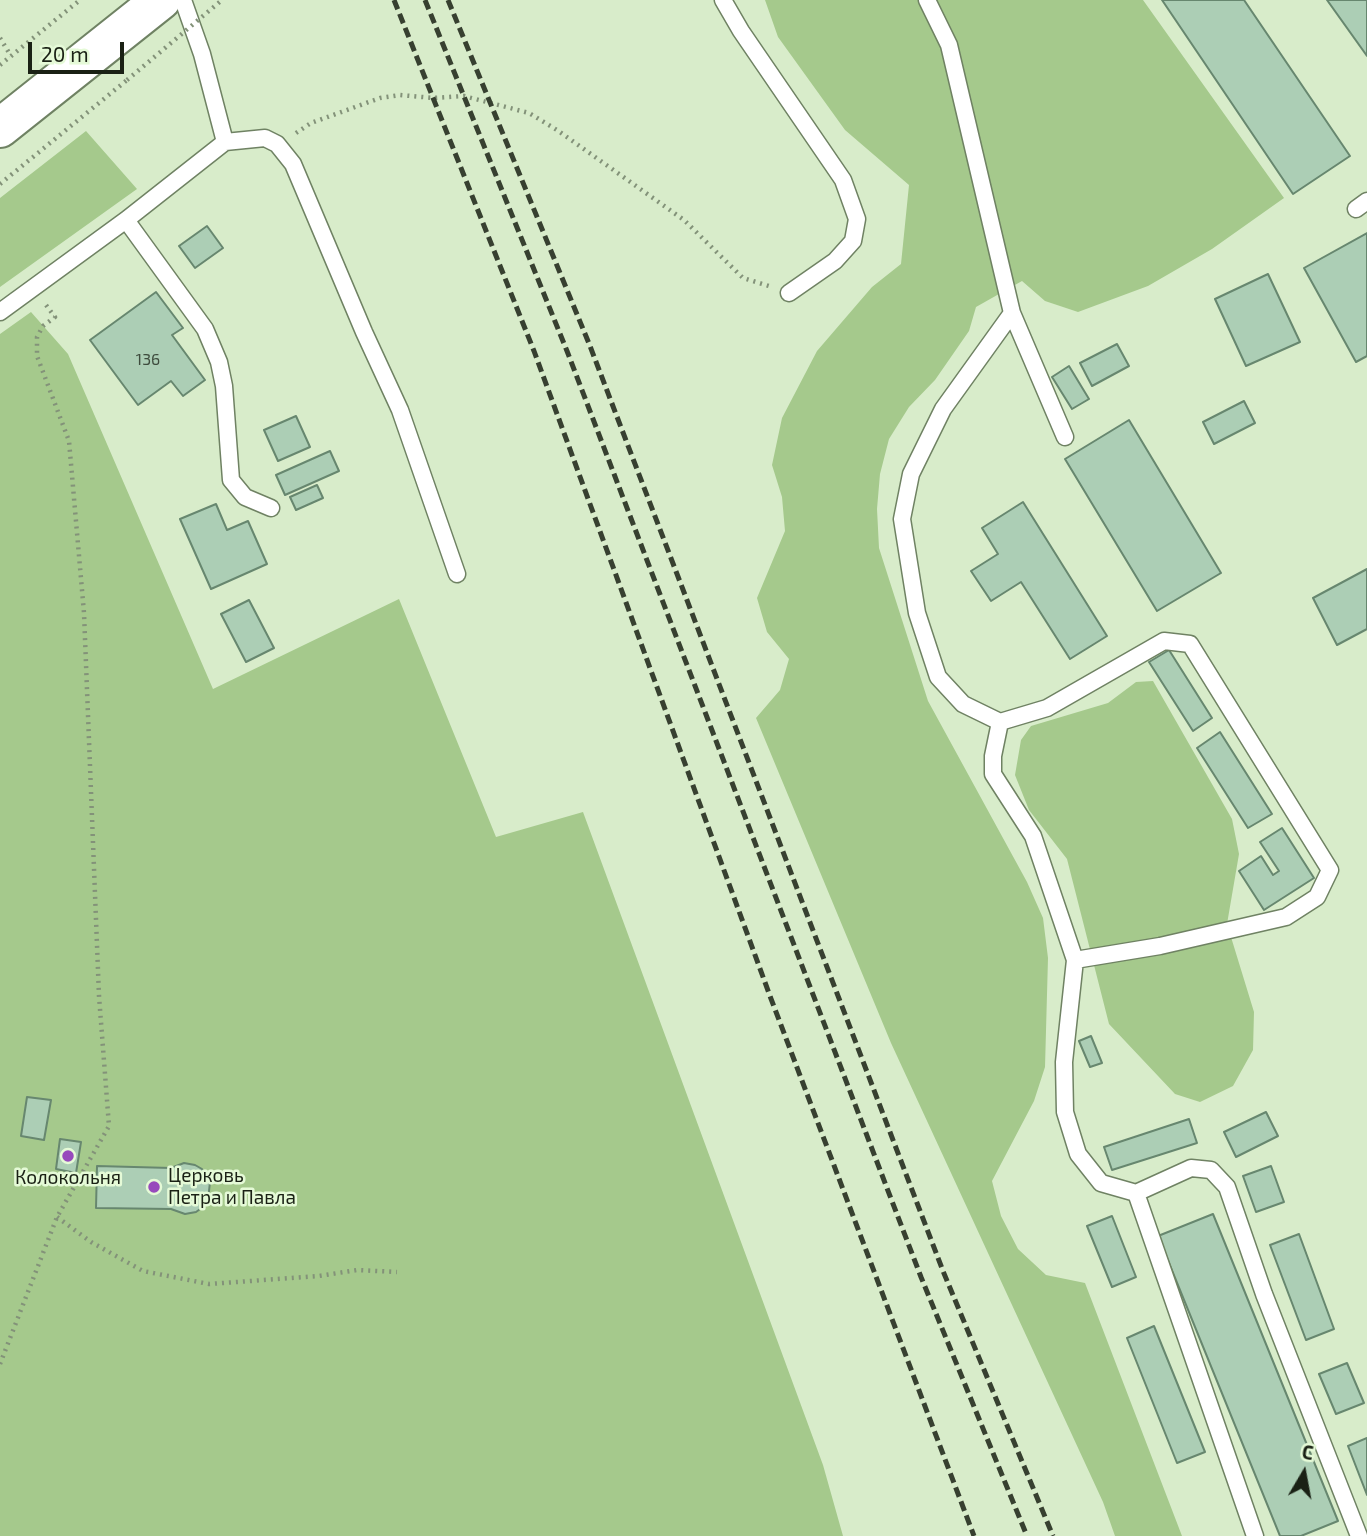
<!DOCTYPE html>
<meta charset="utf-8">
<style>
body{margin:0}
#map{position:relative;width:1367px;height:1536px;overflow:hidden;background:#d8ecca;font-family:"Exo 2",sans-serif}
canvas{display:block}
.north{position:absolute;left:1269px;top:1438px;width:70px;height:70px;-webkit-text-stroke:5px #e5fad7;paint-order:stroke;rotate:10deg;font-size:19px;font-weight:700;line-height:28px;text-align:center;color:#1a2115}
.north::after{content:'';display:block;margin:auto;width:24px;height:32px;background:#1a2115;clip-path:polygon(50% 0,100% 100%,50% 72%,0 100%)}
.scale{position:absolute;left:28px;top:42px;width:96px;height:32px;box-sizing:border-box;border:4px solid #1a2115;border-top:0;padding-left:9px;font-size:21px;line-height:24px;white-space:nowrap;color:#1a2115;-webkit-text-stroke:5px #e5fad7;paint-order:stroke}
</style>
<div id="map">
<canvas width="1367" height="1536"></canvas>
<div class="north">С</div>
<div class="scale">20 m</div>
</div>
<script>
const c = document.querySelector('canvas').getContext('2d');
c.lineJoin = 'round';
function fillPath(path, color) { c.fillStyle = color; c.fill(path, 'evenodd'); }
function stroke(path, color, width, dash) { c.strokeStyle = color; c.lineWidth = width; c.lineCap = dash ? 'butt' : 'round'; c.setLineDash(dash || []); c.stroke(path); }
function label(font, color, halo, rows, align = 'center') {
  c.font = font + ' "Exo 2",sans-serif'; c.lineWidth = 5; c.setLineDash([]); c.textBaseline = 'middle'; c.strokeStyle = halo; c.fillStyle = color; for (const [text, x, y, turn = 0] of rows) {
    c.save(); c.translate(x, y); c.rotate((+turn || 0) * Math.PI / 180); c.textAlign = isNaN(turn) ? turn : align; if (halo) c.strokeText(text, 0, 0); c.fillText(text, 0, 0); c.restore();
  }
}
fillPath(new Path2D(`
 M765 0H1143L1284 198 1212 249 1148 286 1078 312 1045 301 1022 281 976 307 969 331 935 380 909 407 889 439 880 474 877 509 879 548 928 701 1027 882 1043 918 1048 958 1045 1067 1034 1101 992 1181 1001 1216 1018 1249 1046 1275 1085 1283 1182 1536H1115L1103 1502 891 1043 756 718 780 690 789 659 767 632 757 598 785 531 782 497 772 465 782 418 817 351 872 287 901 264 909 185 845 130 778 37Z
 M86 131 137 189 0 287V198Z
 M31 312 68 354 213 689 399 599 496 837 583 812 823 1465 843 1536H0V334Z
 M1153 681 1232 819 1239 854 1227 924 1254 1012 1253 1050 1233 1086 1200 1102 1175 1094 1109 1024 1067 859 1029 810 1015 775 1021 740 1031 726 1108 703 1136 682Z`), '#a5c98c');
const building = new Path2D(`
 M1162 0H1244L1350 156 1293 194Z
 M1327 0H1367V56Z
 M207 226 223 248 195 268 179 246Z
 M1367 233V356L1356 362 1304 268Z
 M1268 274 1300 342 1246 366 1215 299Z
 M156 292 183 328 172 335 205 380 183 396 171 381 138 405 90 340Z
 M1117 344 1129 366 1092 386 1080 363Z
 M1069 366 1089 399 1072 409 1052 377Z
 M1244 401 1255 423 1214 444 1203 422Z
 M296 416 310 447 278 461 264 430Z
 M1129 420 1221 573 1157 611 1065 459Z
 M330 451 339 471 285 495 276 475Z
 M317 485 323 498 296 510 290 497Z
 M1023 502 1107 636 1070 659 1021 582 991 601 971 571 998 554 982 528Z
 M216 504 227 530 248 521 267 564 211 589 180 519Z
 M1367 569V629L1337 645 1313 598Z
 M249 600 274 648 246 662 221 614Z
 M1169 650 1212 718 1193 731 1149 662Z
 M1220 732 1272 814 1248 828 1197 748Z
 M1282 828 1314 878 1264 910 1239 871 1261 856 1273 875 1279 871 1260 842Z
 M1091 1036 1102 1063 1090 1067 1079 1041Z
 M27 1097 51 1100 44 1140 21 1136Z
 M1266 1112 1278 1136 1236 1157 1224 1132Z
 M1189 1119 1197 1143 1112 1170 1104 1147Z
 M60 1139 81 1142 76 1173 56 1169Z
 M184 1163 195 1165 202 1169 210 1182 208 1200 203 1207 196 1212 185 1214 171 1209 96 1208 97 1166 171 1168Z
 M1271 1166 1284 1202 1256 1212 1243 1176Z
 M1213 1214 1338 1521 1301 1536H1280L1158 1236Z
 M1112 1216 1136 1277 1112 1287 1087 1226Z
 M1299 1234 1334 1329 1306 1340 1270 1245Z
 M1154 1326 1205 1452 1177 1463 1127 1338Z
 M1347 1363 1364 1403 1336 1414 1319 1374Z
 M1367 1438V1495L1348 1446Z`);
fillPath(building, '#acceb5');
stroke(building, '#67876f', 2);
const lane = new Path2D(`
 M183 0 202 54 225 142
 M723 0 741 31 843 180 857 219 853 241 835 261 789 293
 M927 0 949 45 1012 313 1065 437
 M1356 209 1367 201
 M126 220 205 329 219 362 224 386 231 480 245 497 271 508
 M0 312 126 220 225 142 265 138 277 144 293 164 364 332 400 410 457 574
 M1000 722 993 756V774L1033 836 1075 960 1160 946 1286 917 1317 897 1330 870 1190 644 1164 641 1047 708 1000 722 963 704 938 677 917 613 902 519 911 474 943 409 1012 313
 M1075 960 1064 1062 1065 1112 1078 1154 1101 1183 1136 1193 1191 1168 1211 1170 1227 1187 1264 1294 1359 1536
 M1136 1193 1255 1536`);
const primary = new Path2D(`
 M0 128 161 0`);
stroke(lane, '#6f8263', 19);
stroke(primary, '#6f8263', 42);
stroke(new Path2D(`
 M0 38 11 56
 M0 65 80 0
 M296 133 311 123 380 98 400 95 433 98 464 96 529 113 557 130 684 220 743 278 769 286
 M0 184 127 80
 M57 1217 91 1242 143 1271 209 1284 319 1276 357 1270 397 1272
 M0 1364 57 1217 109 1126 99 996 84 613 69 441 37 356V337L43 326 55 317 46 305`), '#839279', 4.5, [2, 5]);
stroke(lane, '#fff', 16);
stroke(primary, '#fff', 38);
stroke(new Path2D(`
 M394 0 534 351 770 996 974 1536
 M425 0 567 351 921 1277 1027 1536
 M448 0 590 346 943 1271 1053 1536`), '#374030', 5, [10, 5]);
stroke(new Path2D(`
 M127 80 222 0`), '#839279', 4.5, [2, 5]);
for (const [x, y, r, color] of [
 [68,1156,7,"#974abc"],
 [154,1187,7,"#974abc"]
]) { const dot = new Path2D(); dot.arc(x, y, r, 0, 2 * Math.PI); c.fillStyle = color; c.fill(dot); stroke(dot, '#e5fad7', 2.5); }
label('16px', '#3e4c3d', null, [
 ["136",148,360]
]);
label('19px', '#1a2115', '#e5fad7', [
 ["Церковь",168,1176],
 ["Петра и Павла",168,1198],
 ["Колокольня",68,1178,"center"]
], 'left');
</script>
